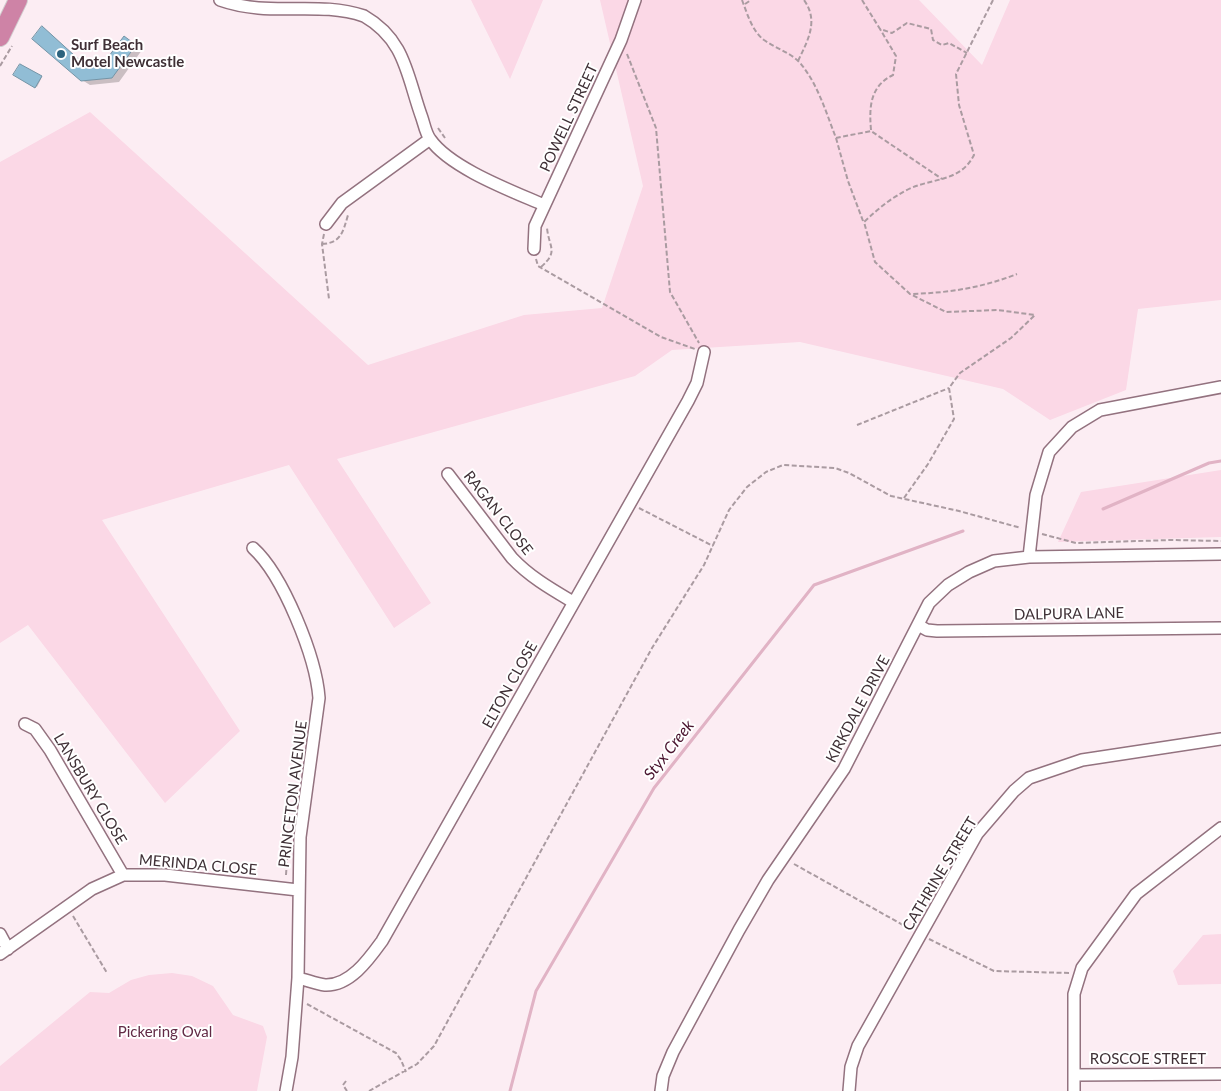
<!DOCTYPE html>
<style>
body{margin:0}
canvas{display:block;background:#fcedf3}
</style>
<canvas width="1221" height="1091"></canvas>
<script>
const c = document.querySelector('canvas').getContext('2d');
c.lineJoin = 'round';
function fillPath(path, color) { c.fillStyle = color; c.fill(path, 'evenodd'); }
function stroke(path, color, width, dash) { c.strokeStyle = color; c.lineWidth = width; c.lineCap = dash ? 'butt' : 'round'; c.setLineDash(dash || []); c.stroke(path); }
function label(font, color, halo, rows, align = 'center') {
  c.font = font + ' Lato,sans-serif'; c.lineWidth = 4; c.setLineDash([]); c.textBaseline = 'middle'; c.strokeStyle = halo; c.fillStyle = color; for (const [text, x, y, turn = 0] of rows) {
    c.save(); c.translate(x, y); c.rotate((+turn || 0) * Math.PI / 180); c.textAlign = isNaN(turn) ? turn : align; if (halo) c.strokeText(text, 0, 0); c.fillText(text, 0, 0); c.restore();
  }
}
fillPath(new Path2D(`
 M471 0H543L510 79Z
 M600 0H919L982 65 1010 0H1221V300L1138 309 1126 390 1050 420 1003 389 800 342 672 350 635 376 337 459 431 603 394 628 289 465 102 520 240 731 165 803 28 625 0 643V162L90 112 368 365 524 315 602 308 643 186Z
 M1221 470V537L1058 542 1081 492Z
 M1221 934V984L1178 985 1173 971 1203 935Z
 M172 973 192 976 213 986 233 1015 263 1026 267 1037 257 1091H0V1066L90 992 109 993 131 980 149 975Z`), '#fbd8e6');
fillPath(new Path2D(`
 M42 28 88 67 104 65 132 42 142 50 119 82 90 85 82 80Z
 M20 65 42 77 37 87 15 75Z`), '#0003');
stroke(new Path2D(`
 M1103 509 1209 463 1221 461
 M510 1091 536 991 654 788 814 585 963 531`), '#e1b3c5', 3);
const building = new Path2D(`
 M42 26 86 66 103 64 124 36 136 45 112 78 81 81 32 39Z
 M20 64 42 76 35 88 13 75Z`);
fillPath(building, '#91bdd5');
stroke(building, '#7494a6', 1);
const minor = new Path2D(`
 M220 0C271 18 316 0 364 16 406 40 407 77 422 118 424 124 426 134 430 139 450 168 512 191 544 205
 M326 224 342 203 430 139
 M534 249 535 226 621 40 635 0
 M448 474 512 558C530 577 551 589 573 602
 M253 548C283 575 316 657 319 698L300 837 298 978 292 1057 286 1091
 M1029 557 1036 495 1049 452 1072 427 1100 410 1221 387
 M918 625 927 630 937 631 1221 628
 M25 724 35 729 50 750 123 875
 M0 934 8 949
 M0 954 92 889 123 875H165L298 890
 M298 978C307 980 316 984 325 985 350 986 369 959 382 941L688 401 697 383 704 352
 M1075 1075 1221 1074
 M661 1091 663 1076 673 1052 739 930 768 880 844 769 929 603 948 585 969 572 994 561 1029 557 1221 554
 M849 1091 851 1067 858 1046 977 834 1014 791 1029 778 1082 760 1221 739
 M1074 1091V994L1082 968 1136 894 1221 828`);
const trunk = new Path2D(`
 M0 37 18 0`);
stroke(minor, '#93727f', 14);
stroke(trunk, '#d1cdcf', 20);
stroke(new Path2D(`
 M742 0C747 13 752 31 764 40 778 50 794 53 804 68 819 88 827 115 836 138L871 131 942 179
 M862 0 880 29 892 33 907 23 931 29 933 40 942 45 949 43 967 53
 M993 0 956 74 959 105 974 155C961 181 935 178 911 188 892 197 879 208 864 222L875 262 910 294C948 293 981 288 1017 274
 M745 4 751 0
 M627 54 656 128 670 292 699 343
 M798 61C808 40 819 21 804 0
 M0 66 12 46
 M438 128 445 138
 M871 130C869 107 870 86 893 75L896 56 880 29
 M836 138 848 181 863 221
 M324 234 322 244 329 299
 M322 244C341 243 343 232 348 215
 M536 259 538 266 661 337 695 349
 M541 267C559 251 549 248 547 228
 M857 425 949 388
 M904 498 928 464 954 419 949 388 960 373 1011 338 1035 315 998 310 946 312 912 295
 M639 508 713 546
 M1042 534 1076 543 1171 540 1221 541
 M794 864 912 930
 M286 875 288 845
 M73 916 107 973
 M929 939 994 971 1070 973
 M307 1004 396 1053 401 1060 406 1072
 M346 1081 343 1085 347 1091
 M369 1091 417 1064 434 1046 652 648 704 565 729 510 747 487 766 472 783 465 835 468 849 473 891 496 959 511 1021 528`), '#aa9ba1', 2, [5, 2.5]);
stroke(minor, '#fff', 11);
stroke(trunk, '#ce83a6', 18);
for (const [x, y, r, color] of [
 [61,54,5,"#2c637e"]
]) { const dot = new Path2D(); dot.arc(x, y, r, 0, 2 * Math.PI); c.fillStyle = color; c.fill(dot); stroke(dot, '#fff', 2); }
label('bold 15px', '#3f3036', '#fff', [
 ["Surf Beach",71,45],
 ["Motel Newcastle",71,62]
], 'left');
label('15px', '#3f3036', '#fff', [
 ["POWELL STREET",569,118,-65],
 ["RAGAN CLOSE",498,513,52],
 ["DALPURA LANE",1069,614,-1],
 ["ELTON CLOSE",510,685,-61],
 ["KIRKDALE DRIVE",858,709,-62],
 ["LANSBURY CLOSE",90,789,59],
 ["PRINCETON AVENUE",293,794,-83],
 ["MERINDA CLOSE",198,865,5],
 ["CATHRINE STREET",940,874,-59],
 ["ROSCOE STREET",1148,1059]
]);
label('15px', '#622a45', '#fff', [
 ["Pickering Oval",165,1032]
]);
label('italic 16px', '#48122d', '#fff', [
 ["Styx Creek",669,750,-52]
]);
</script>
